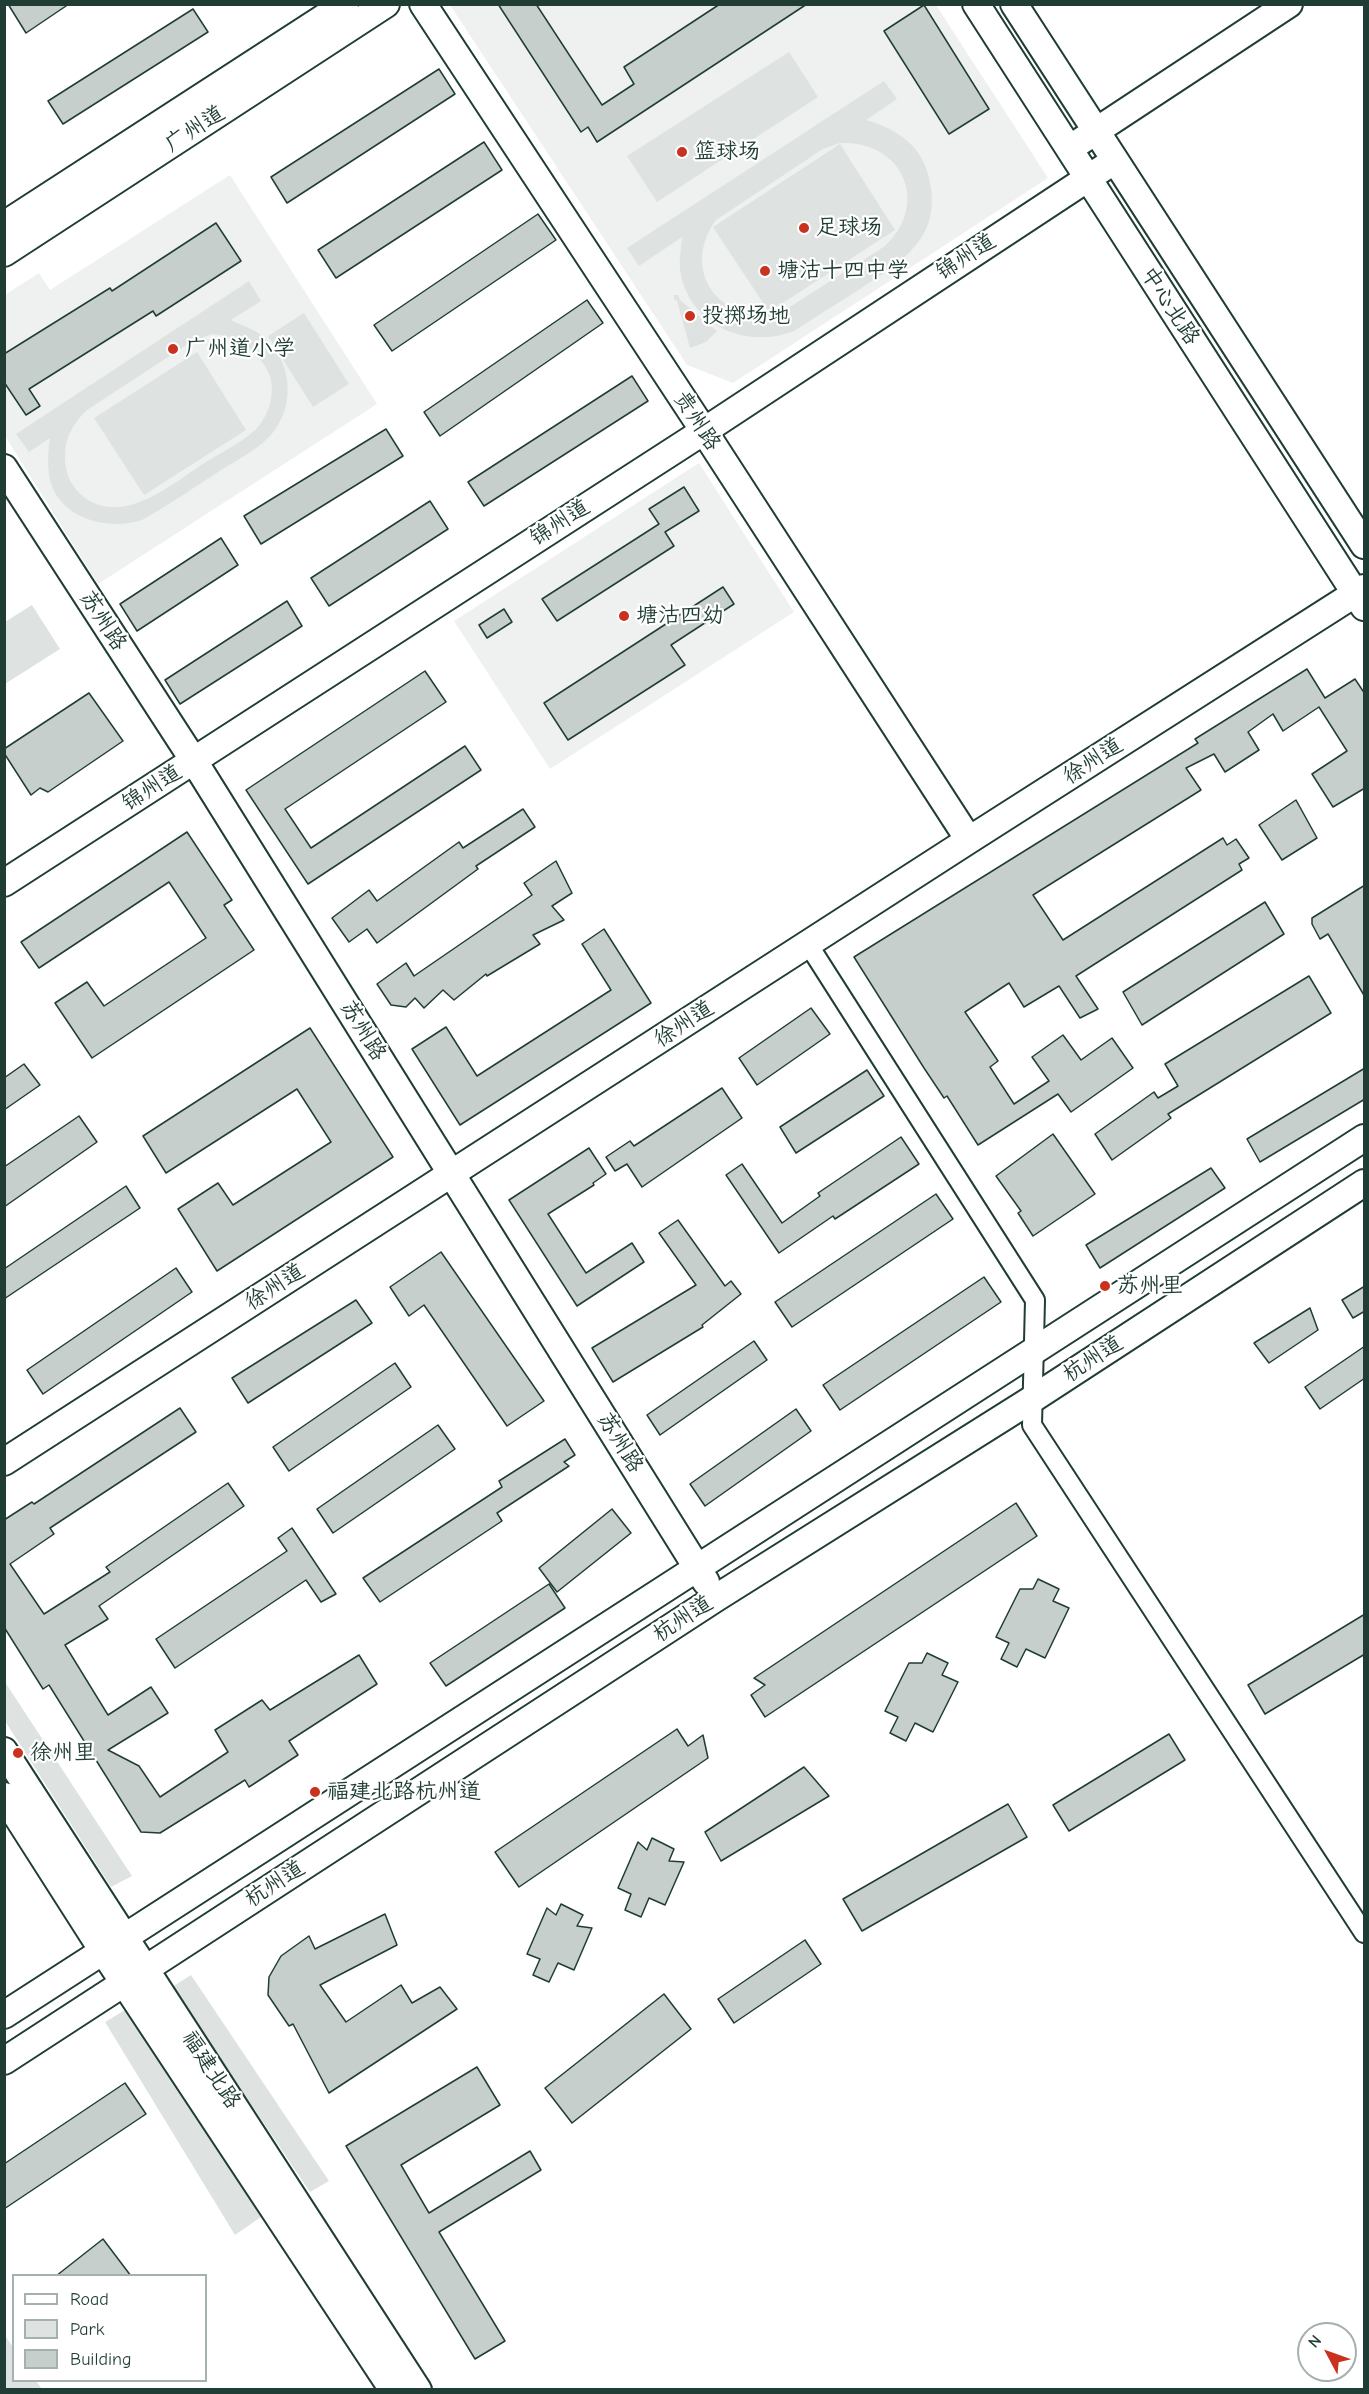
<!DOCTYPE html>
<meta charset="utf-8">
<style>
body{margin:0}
#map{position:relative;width:1369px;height:2394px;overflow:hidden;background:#fff;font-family:"Comic Neue",sans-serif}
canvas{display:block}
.frame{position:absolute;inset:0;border:6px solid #1f3d34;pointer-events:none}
.legend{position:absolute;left:12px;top:2274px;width:195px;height:108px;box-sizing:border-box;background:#fff;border:2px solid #a5b1ae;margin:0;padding:8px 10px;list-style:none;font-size:18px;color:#1f3d34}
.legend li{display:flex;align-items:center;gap:12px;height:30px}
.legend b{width:30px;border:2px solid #a5b1ae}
.north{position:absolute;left:1297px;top:2322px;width:60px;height:60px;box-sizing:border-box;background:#fff;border:2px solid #a5b1ae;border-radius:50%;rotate:311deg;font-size:16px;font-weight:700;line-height:24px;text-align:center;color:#1f3d34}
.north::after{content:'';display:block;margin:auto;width:21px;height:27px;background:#c8321e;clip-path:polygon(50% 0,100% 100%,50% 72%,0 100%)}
</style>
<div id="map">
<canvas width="1369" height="2394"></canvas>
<div class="frame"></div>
<ul class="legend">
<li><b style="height:8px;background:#fff"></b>Road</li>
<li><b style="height:16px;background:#dee3e2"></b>Park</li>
<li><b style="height:16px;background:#c7cfcc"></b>Building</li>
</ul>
<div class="north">N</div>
</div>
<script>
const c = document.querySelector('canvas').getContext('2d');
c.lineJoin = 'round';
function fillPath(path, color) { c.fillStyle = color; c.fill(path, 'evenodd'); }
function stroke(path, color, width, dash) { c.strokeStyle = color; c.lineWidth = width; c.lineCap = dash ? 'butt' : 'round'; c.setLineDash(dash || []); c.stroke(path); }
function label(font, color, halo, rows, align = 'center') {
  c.font = font + ' "Comic Neue","LXGW WenKai TC",sans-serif'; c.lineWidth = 4.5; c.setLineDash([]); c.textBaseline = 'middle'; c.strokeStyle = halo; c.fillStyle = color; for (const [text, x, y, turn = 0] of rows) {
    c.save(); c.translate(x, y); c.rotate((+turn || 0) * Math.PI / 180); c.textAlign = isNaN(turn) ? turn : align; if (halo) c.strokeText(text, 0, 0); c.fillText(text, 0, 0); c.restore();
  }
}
fillPath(new Path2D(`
 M450 5H936L1048 178 733 383 687 365Z
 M230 175 377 404 98 584 5 436V295L39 273 50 290Z
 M699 463 794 612 550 769 454 621Z`), '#eef1f0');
fillPath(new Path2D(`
 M789 52 818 97 657 202 627 156Z
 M884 81 897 99 866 120C895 128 920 144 928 174 945 236 904 260 860 289 838 303 816 317 794 331 746 350 688 325 680 270 679 259 681 248 682 237L639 266 627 248ZM840 143C902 140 931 203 885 246L785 310C723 329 678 273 716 220L823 149Z
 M840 144 895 230 769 312 713 227Z
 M249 281 261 301 231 320C241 325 251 328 260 334 293 359 297 406 270 436 257 450 237 460 221 470 195 487 169 505 142 520 108 531 60 519 50 480 47 466 48 451 50 438L29 452 16 434ZM212 334C237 336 259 351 269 374 276 392 269 416 256 429 243 442 222 452 206 462 174 482 128 524 88 500 76 492 68 481 66 467 62 444 71 425 87 410L191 342Z
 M674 295H678L680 300 717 331 706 342 690 348 677 301 674 299Z
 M304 313 349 384 313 407 268 336Z
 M197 352 246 430 144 495 94 418Z
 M32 605 60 649 5 684V622Z
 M5 1682 132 1876 111 1887 5 1721Z
 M191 1975 329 2181 310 2192 172 1987Z
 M130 2007 264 2215 235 2235 105 2022Z
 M4 2334 13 2347 14 2380 36 2381 42 2389H5Z`), '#dee3e2');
const building = new Path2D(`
 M8 4H69L26 33Z
 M498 4H536L602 105 634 84 624 67 720 4H807L597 142 588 127 581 132Z
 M924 5 989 109 949 134 884 31Z
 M193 9 208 32 63 124 48 101Z
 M439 69 455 94 287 203 271 177Z
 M484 142 502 170 336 278 318 250Z
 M538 214 556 240 392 351 374 325Z
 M216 223 241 261 156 316 153 311 29 389 40 406 26 415 4 382V354L110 288 112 291Z
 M587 300 603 323 440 436 424 412Z
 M632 376 648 401 484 506 468 482Z
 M386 429 403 456 261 544 244 516Z
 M684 487 699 511 665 532 674 546 557 621 542 599 659 524 649 509Z
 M430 501 448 529 329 606 311 578Z
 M221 538 238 565 137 631 120 604Z
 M723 587 734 604 671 645 685 665 568 740 544 703Z
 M287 601 302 626 180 704 165 680Z
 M504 609 512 622 487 638 479 625Z
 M1307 669 1325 698 1355 679 1365 694V788L1333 807 1312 774 1347 751 1319 707 1283 731 1273 714 1248 732 1259 750 1225 772 1214 754 1186 768 1201 790 1033 895 1063 940 1223 838 1227 845 1236 839 1249 858 1239 864 1242 870 1076 976 1098 1009 1080 1018 1059 986 1024 1007 1009 983 965 1012 998 1061 990 1067 1014 1104 1049 1081 1032 1057 1063 1035 1081 1060 1112 1038 1133 1068 1071 1112 1058 1094 978 1145 947 1096 944 1098 924 1068 854 957 1198 743 1195 739Z
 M425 671 446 702 285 809 311 848 465 746 481 770 308 884 246 790Z
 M89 693 123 741 48 792 40 788 31 795 4 753V749Z
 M1296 800 1317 838 1282 860 1259 825Z
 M523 809 535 827 476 866 478 869 377 943 367 929 349 942 332 918 369 890 377 901 459 842 463 848Z
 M187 832 232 900 224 905 254 950 92 1058 55 1003 87 982 104 1006 206 938 169 882 39 968 21 942Z
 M556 861 572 893 552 906 564 920 533 935 540 944 487 976 486 974 454 1000 443 990 424 1008 415 998 406 1007 391 1005 377 984 406 963 414 976 532 895 524 883Z
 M1365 885V997L1328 934 1320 939 1312 924V918Z
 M1265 902 1284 934 1142 1025 1123 992Z
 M604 929 651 1003 460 1125 412 1049 446 1027 477 1076 611 990 582 944Z
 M1309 976 1331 1013 1168 1114 1171 1118 1112 1160 1095 1134 1154 1092 1158 1098 1178 1086 1165 1064Z
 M811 1008 830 1034 757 1085 739 1058Z
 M310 1028 393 1157 217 1271 178 1209 218 1183 233 1205 331 1142 297 1089 166 1173 143 1136Z
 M24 1064 40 1085 4 1110V1078Z
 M1365 1068V1099L1260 1162 1247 1139Z
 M867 1070 884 1096 796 1153 780 1127Z
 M722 1088 742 1118 642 1187 627 1164 615 1171 606 1157 630 1141 634 1146Z
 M79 1116 97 1142 4 1207V1167Z
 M1053 1134 1095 1194 1033 1236 1018 1213 1021 1211 996 1176Z
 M901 1137 919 1164 835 1219 833 1216 779 1253 726 1175 742 1164 782 1223 820 1196 818 1193Z
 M589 1148 606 1174 593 1183 594 1185 548 1214 586 1273 632 1243 644 1262 577 1306 509 1200Z
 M1211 1168 1225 1188 1100 1268 1086 1245Z
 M126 1186 140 1208 4 1299V1269Z
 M936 1194 953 1219 792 1327 775 1302Z
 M678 1220 725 1286 731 1281 741 1294 702 1325 703 1327 613 1382 592 1348 696 1285 659 1233Z
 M441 1252 544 1401 507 1426 424 1305 409 1316 390 1287Z
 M176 1268 192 1292 43 1394 27 1370Z
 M984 1277 1001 1302 840 1410 823 1385Z
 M1365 1286V1311L1353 1318 1342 1300Z
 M356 1300 372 1323 248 1403 232 1378Z
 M1310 1308 1318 1330 1269 1363 1254 1343Z
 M754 1341 767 1360 660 1435 647 1415Z
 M1365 1346V1378L1320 1409 1305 1387Z
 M395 1363 411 1387 289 1471 273 1447Z
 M180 1408 196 1432 50 1528 54 1534 10 1564 44 1614 110 1572 106 1567 228 1483 244 1506 99 1606 108 1619 65 1645 108 1715 151 1687 168 1713 108 1750 139 1766 160 1797 228 1752 215 1730 262 1700 270 1710 359 1655 377 1684 289 1741 298 1755 249 1787 245 1780 160 1833 141 1832 49 1685 43 1689 4 1627V1520L32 1502 34 1504Z
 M796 1409 811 1431 705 1506 690 1484Z
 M438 1425 455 1449 333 1533 317 1509Z
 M565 1439 575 1455 564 1462 569 1466 497 1513 502 1521 380 1602 363 1578 502 1487 499 1481Z
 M1016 1503 1037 1536 765 1717 751 1695 765 1685 754 1678Z
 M612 1509 631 1533 557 1592 539 1568Z
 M292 1528 336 1594 321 1602 306 1580 175 1668 156 1639 287 1551 278 1538Z
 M1038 1579 1059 1589 1053 1601 1069 1608 1045 1658 1026 1649 1017 1667 1001 1659 1009 1643 996 1637 1020 1589H1033Z
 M549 1584 565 1608 446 1686 430 1663Z
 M1365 1614V1654L1265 1714 1248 1685Z
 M927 1653 948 1663 942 1675 958 1682 933 1732 915 1723 906 1741 890 1733 898 1717 885 1711 909 1663H922Z
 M677 1729 688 1746 703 1735 708 1758 519 1887 495 1852Z
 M1169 1734 1185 1760 1069 1831 1053 1805Z
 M804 1767 829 1796 721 1861 705 1832Z
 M1008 1804 1027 1837 862 1931 843 1899Z
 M652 1838 674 1849 669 1861 684 1862 665 1905 649 1898 641 1917 625 1910 631 1894 618 1888 638 1842 647 1850Z
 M561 1904 583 1915 577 1926 592 1928 574 1970 558 1963 549 1982 533 1975 540 1959 527 1954 547 1908 556 1915Z
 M385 1914 397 1945 320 1985 346 2022 401 1985 412 2003 440 1987 457 2009 329 2093 293 2024 289 2026 268 1995 269 1977 281 1956 309 1936 315 1949Z
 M805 1940 821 1964 734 2023 718 1999Z
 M664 1994 691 2029 572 2123 545 2088Z
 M477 2067 500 2105 401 2165 429 2213 530 2151 541 2170 439 2232 505 2341 475 2359 346 2146Z
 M125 2083 146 2114 4 2209V2164Z
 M103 2239 131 2276H56Z`);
fillPath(building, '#c7cfcc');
stroke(building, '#1f3d34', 1.5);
const street = new Path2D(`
 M808 944 1035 1300 1032 1425 1364 1933`);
const secondary = new Path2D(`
 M423 4 704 431 969 840
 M976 4 1364 607
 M1014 4 1364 545
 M1081 141 1289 4
 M4 225 345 4
 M4 253 386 4
 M4 468 194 761 706 1582
 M4 883 704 431 1114 161
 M4 1462 969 840 1364 588
 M4 1751 418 2390
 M4 1796 103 1951 393 2390
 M4 2015 1364 1138
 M4 2061 716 1598 1034 1398 1364 1183`);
stroke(street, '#1f3d34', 22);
stroke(secondary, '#1f3d34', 30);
stroke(street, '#fff', 18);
stroke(secondary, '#fff', 26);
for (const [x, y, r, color] of [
 [682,152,6,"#c8321e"],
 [804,228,6,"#c8321e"],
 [765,271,6,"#c8321e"],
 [690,316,6,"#c8321e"],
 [173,349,6,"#c8321e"],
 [624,616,6,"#c8321e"],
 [1105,1286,6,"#c8321e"],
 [18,1753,6,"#c8321e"],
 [315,1792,6,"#c8321e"]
]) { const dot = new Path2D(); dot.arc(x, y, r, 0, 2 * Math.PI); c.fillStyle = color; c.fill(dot); stroke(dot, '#fff', 2); }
label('22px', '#1f3d34', '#fff', [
 ["广州道",195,129,-33],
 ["锦州道",966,257,-33],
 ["中心北路",1170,306,57],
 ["贵州路",697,421,57],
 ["锦州道",560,523,-33],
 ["苏州路",103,621,57],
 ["徐州道",1093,761,-33],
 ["锦州道",152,788,-33],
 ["徐州道",684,1024,-33],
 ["苏州路",363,1031,58],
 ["徐州道",275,1287,-33],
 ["杭州道",1093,1359,-33],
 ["苏州路",620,1443,58],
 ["杭州道",683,1619,-33],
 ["杭州道",275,1884,-33],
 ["福建北路",211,2070,57]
]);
label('22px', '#1f3d34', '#fff', [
 ["篮球场",694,152],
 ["足球场",816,228],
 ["塘沽十四中学",777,271],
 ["投掷场地",702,316],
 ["广州道小学",185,349],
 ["塘沽四幼",636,616],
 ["苏州里",1117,1286],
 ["徐州里",30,1753],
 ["福建北路杭州道",327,1792]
], 'left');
</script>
